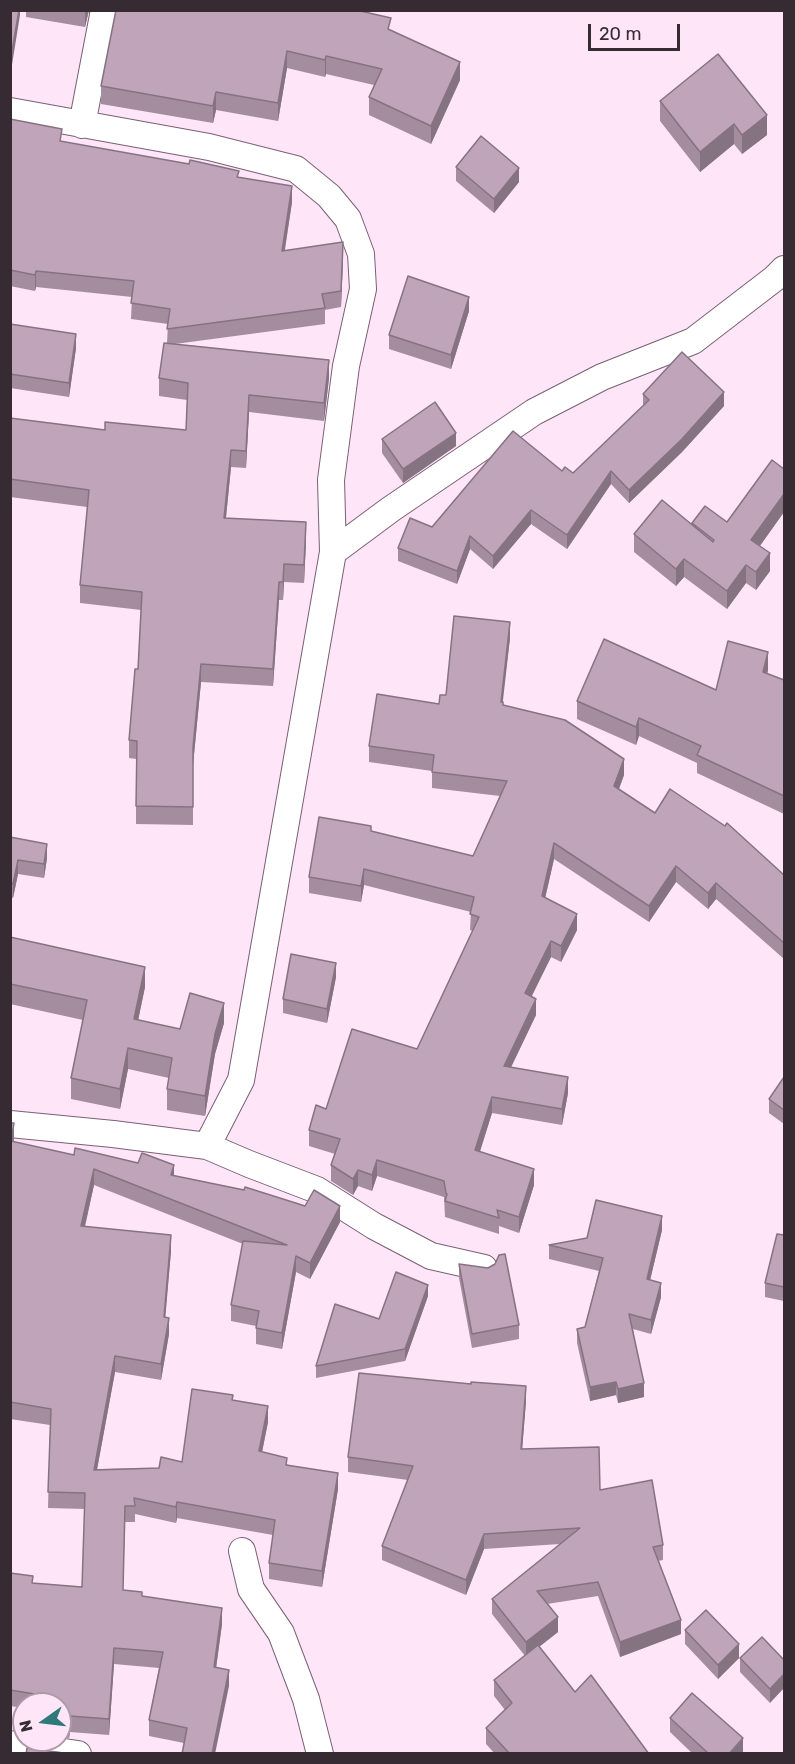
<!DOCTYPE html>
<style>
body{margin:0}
#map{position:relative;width:795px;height:1764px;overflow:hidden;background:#fee5f8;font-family:Rubik,sans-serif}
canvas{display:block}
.frame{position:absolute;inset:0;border:12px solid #362b33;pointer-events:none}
.north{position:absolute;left:12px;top:1692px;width:60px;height:60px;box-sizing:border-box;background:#fee5f8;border:2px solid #ae9ba9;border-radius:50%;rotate:256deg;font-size:16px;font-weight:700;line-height:24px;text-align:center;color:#362b33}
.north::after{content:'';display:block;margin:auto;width:21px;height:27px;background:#30797a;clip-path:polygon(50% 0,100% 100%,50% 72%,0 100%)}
.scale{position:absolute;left:588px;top:24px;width:92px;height:27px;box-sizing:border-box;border:3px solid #362b33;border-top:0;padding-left:8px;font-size:18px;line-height:21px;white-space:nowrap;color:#362b33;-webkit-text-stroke:4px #fee5f8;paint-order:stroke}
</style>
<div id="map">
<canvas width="795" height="1764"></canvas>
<div class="frame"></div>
<div class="north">N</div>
<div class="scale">20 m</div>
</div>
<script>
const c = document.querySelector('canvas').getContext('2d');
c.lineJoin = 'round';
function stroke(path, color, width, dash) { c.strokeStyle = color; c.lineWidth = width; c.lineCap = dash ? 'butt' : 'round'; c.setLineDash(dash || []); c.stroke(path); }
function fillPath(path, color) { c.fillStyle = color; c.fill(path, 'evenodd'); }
const street = new Path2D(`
 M10 111 209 147 296 169 329 196 348 219 361 254 363 289 346 366 331 480 333 552
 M82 125 104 10
 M10 1124 113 1134 207 1146 249 1164 317 1190 374 1226 431 1256 484 1268
 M207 1146 241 1080 333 552 391 509 534 412 602 377 693 341 775 278 784 269
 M242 1551 251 1589 281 1633 306 1699 320 1754
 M10 1744 78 1754`);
stroke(street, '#7a6074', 28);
stroke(street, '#fff', 26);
fillPath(new Path2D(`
 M26 10H89L85 27 26 17Z
 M391 30 460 80 431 144 369 115V97L374 85 326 74 325 77 287 68 278 121 216 110 213 123 101 104V86Z
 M660 101 767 135 742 154 734 144 700 172 660 121Z
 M10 119 62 142 239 178 292 202 285 250 343 258 341 307 325 310V324L175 344 329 378 324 421 249 412 246 468 231 467 226 518 306 540 304 583 284 582 283 600H279L273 686 201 682 193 765V825L136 824V759L129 758V740L138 669 141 610 80 603V585L87 507 10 497V418L105 430H186L187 400 159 396V378L167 343 168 324 131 319 132 297 36 287 35 291 10 286Z
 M456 167 519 182 494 213 456 181Z
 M469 311 451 369 389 349V335Z
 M10 324 76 348 69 397 10 388Z
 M643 394 724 406 682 452 629 503 611 484 567 549 531 524 493 569 470 549 457 584 398 561V548L432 527 562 471 573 473 643 406Z
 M382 439 456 446 403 483 382 453Z
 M784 469V512L760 546 770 571 756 590 746 583 727 609 684 577 676 586 634 552V534L692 525V523L727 522Z
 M510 638 502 702 503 705 624 775 619 789 655 813 784 875V959L716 899 708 909 676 882 649 922 554 859 545 898 577 930 561 962 551 957 532 996 536 1015 511 1067 568 1093 562 1125 492 1113 480 1152 534 1185 519 1233 499 1226V1234L445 1217 444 1197 377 1176 372 1191 358 1186 353 1195 331 1181V1165L335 1154 309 1146V1130L326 1109 417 1049 473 931 470 930 471 912 364 885 361 902 309 893V877L371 831 473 856 500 796 432 788V771L369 762V746L439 704 446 695Z
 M768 670 767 674 784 680V814L697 773V763L639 736 636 745 577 719V701L716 690Z
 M10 837 47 858 44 878 18 874 13 898 10 897Z
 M10 937 145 987 138 1020 180 1029 224 1023 215 1054 205 1116 167 1110V1089L169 1078 128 1069 120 1109 71 1099V1078L83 1020 10 1004Z
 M336 977 327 1023 283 1013V999Z
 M784 1077V1124L769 1113V1099Z
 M10 1123 14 1139 13 1142 174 1176 340 1222 310 1279 296 1272 282 1349 256 1344V1326L231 1321V1305L243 1244 94 1185 85 1227 171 1251 165 1317 169 1334 161 1380 115 1372 97 1469 159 1468 182 1462 233 1401 268 1422 262 1452 338 1489 322 1587 269 1579V1563L273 1535 177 1518 176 1523 135 1514V1522H125L123 1590 222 1624 216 1668 229 1686 184 1743 149 1736V1720L159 1668 114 1664 109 1735 70 1732 69 1738 60 1736V1704H24V1708L10 1706V1573L33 1583 82 1587 85 1509 48 1508 50 1425 10 1419Z
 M662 1230 650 1280 661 1297 651 1334 633 1329 644 1397 618 1403 616 1395 590 1401 577 1343V1329L585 1327 599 1271 549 1259V1245Z
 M784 1235V1301L765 1297V1283Z
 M459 1264 519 1325V1339L472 1348 459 1278Z
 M428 1296 405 1361 316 1378V1366L379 1319Z
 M526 1401 522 1449 600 1490 663 1545V1560L658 1561 681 1634 620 1657 598 1596 547 1604 558 1632 539 1647 575 1692 649 1754H495L486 1744V1728L505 1710 494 1696V1680L525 1656 492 1614V1599L560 1544 484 1549 466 1595 382 1560V1546L408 1480 348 1472V1457Z
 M685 1630 739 1658 718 1679 685 1644Z
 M740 1658 784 1660 770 1703 740 1672Z
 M670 1718 743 1752 741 1754H693L670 1732Z`), '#a58da0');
fillPath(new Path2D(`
 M19 10H20V15L11 71V57Z
 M85 10H89L85 27Z
 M287 51V68L278 121V103Z
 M326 56V74L325 77V60Z
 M460 62V80L431 144V126Z
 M216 92V110L213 123V106Z
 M767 115V135L742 154V135Z
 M734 124V144L700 172V152Z
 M519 168V182L494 213V199Z
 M292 186V202L282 266V251Z
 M343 242V258L341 307V291Z
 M36 271V287L35 291V275Z
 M469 297V311L451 369V355Z
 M76 334V348L69 397V383Z
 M329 360V378L324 421V403Z
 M724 392V406L682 452 629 503V490Z
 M249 395V412L246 468V451Z
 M456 433V446L403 483V469Z
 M231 450V467L224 536V518Z
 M611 471V484L567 549V535Z
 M784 494V512L751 558V540Z
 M531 510V524L493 569V556Z
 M306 522V540L304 583V565Z
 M470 536V549L457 584V571Z
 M770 553V571L756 590V572Z
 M684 559V577L676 586V569Z
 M284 564V582L283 600V582Z
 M746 565V583L727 609V591Z
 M279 582V600L273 686V669Z
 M510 622V638L501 718V702Z
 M768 652V670L763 690V672Z
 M201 664V682L193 765V825V747Z
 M639 718V736L636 745V727Z
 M624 759V775L614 802V786Z
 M554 843V859L542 912V896Z
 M47 844V858L44 878V864Z
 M18 860V874L13 898V884Z
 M676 866V882L649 922V906Z
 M364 869V885L361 902V886Z
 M716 883V899L708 909V893Z
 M577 914V930L561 962V946Z
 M551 941V957L525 1009V993Z
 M336 963V977L327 1023V1009Z
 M145 967V987L134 1040V1019Z
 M536 999V1015L504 1082V1066Z
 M224 1003V1023L215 1054 205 1116V1096L215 1034Z
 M128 1048V1069L120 1109V1089Z
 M568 1077V1093L562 1125V1109Z
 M492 1097V1113L475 1166V1150Z
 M14 1123V1139L11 1158V1141Z
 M377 1160V1176L372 1191V1175Z
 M174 1165V1181L171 1175Z
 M94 1169V1185L81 1242V1226Z
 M534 1169V1185L519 1233V1217Z
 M358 1170V1186L353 1195V1179Z
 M340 1206V1222L310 1279V1263Z
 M662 1216V1230L647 1293V1279Z
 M171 1235V1251L164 1333V1317Z
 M296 1256V1272L282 1349V1333Z
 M661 1283V1297L651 1334V1320Z
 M428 1285V1296L405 1361V1349Z
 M169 1318V1334L161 1380V1364Z
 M115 1356V1372L94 1486V1470Z
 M616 1382V1395L590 1401V1387Z
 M644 1383V1397L618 1403V1389Z
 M526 1386V1401L521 1464V1449Z
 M268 1406V1422L259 1467V1451Z
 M338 1473V1489L322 1587V1571Z
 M177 1502V1518L176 1523V1507Z
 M484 1534V1549L466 1595V1580Z
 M222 1608V1624L214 1683V1667Z
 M558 1617V1632L526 1657V1642Z
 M681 1620V1634L620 1657V1642Z
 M739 1644V1658L718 1679V1665Z
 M114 1648V1664L109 1735V1719Z
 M229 1670V1686L215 1754H212Z
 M784 1674V1688L770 1703V1689Z
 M70 1716V1732L69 1738V1721Z
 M743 1738V1752L741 1754H729Z`), '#867382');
const building = new Path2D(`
 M10 10H19L11 57H10Z
 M116 10H356L391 18 388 29 460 62 431 126 369 97 382 69 326 56 325 60 287 51 278 103 216 92 213 106 101 86Z
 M718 54 767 115 742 135 734 124 700 152 660 101Z
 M10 119 62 129 60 141 189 164 190 160 239 171 237 177 292 186 282 251 343 242 341 291 322 294 325 308 167 329 170 309 131 303 134 281 36 271 35 275 10 270Z
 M481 136 519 168 494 199 456 167Z
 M408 276 469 297 451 355 389 335Z
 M10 324 76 334 69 383 10 374Z
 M164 343 329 360 324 403 249 395 246 451 231 450 224 518 306 522 304 565 284 564 283 582H279L273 669 201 664 193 747V807L136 806 137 741 129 740 135 669H138L142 592 80 585 89 490 10 479V418L105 430V422L186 430 188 383 159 378Z
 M682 352 724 392 682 439 629 490 611 471 567 535 531 510 493 556 470 536 457 571 398 548 410 518 432 527 513 431 562 471 565 467 573 473 649 400 643 394Z
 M435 402 456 433 403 469 382 439Z
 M772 460 784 469V494L751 540 770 553 756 572 746 565 727 591 684 559 676 569 634 534 662 500 713 542 714 540 692 523 705 506 727 522Z
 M454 616 510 622 501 702H503V705L565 720 624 759 614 786 655 813 670 789 725 826 727 823 784 875V943L716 883 708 893 676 866 649 906 554 843 542 896 577 914 561 946 551 941 525 993 536 999 504 1066 568 1077 562 1109 492 1097 475 1150 534 1169 519 1217 497 1210 499 1218 445 1201 447 1194 446 1193 444 1181 377 1160 372 1175 358 1170 353 1179 331 1165 340 1139 309 1130 316 1105 326 1109 352 1029 417 1049 479 917 470 914 474 897 364 869 361 886 309 877 319 817 371 826V831L473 856 507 781 432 772 434 755 369 746 377 694 439 704 440 695H446Z
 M604 639 716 690 728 641 768 652 763 672 784 680V796L697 755 701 746 639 718 636 727 577 701Z
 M10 837 47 844 44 864 18 860 13 884 10 883Z
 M10 937 145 967 134 1019 180 1029 190 993 224 1003 215 1034 205 1096 167 1089 172 1058 128 1048 120 1089 71 1078 87 1000 10 984Z
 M291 954 336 963 327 1009 283 999Z
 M784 1077V1110L769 1099Z
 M10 1123H14L11 1141 74 1155 75 1148 138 1163 142 1153 174 1165 171 1175 244 1190 245 1187 305 1206 314 1190 340 1206 310 1263 296 1256 282 1333 256 1328 259 1311 231 1305 243 1241 287 1245 94 1169 81 1226 171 1235 164 1317 169 1318 161 1364 115 1356 94 1470 159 1468 161 1457 182 1462 192 1389 233 1395 232 1400 268 1406 259 1451 287 1458 286 1465 338 1473 322 1571 269 1563 275 1520 177 1502 176 1507 134 1498 135 1506H125L123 1590 142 1592V1596L222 1608 214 1667 229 1670 212 1754H182L187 1728 149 1720 163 1652 114 1648 109 1719 70 1716 69 1721 60 1720V1704H47V1696L10 1690V1573L33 1576 32 1583 82 1587 85 1493 48 1492 51 1409 10 1402Z
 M596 1200 662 1216 647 1279 661 1283 651 1320 629 1314 644 1383 618 1389 616 1382 590 1387 577 1329 585 1327 603 1258 549 1245 587 1238Z
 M777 1234 784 1235V1287L765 1283Z
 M505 1254 519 1325 472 1334 459 1264 488 1268 495 1264 499 1255Z
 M396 1272 428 1285 405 1349 316 1366 335 1304 379 1319Z
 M359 1373 471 1384V1382L526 1386 521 1449 599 1447 600 1490 652 1480 663 1545 653 1547 681 1620 620 1642 598 1582 537 1591 558 1617 526 1642 492 1599 580 1528 484 1534 466 1580 382 1546 413 1466 348 1457Z
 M706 1610 739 1644 718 1665 685 1630Z
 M762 1637 784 1660V1674L770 1689 740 1658Z
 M538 1645 575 1692 591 1675 649 1754H510L486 1728 512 1703 494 1680Z
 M692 1693 743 1738 729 1754H709L670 1718Z
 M27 1748 64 1753 26 1754Z`);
fillPath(building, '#c0a4ba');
stroke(building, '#867382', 1.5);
</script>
